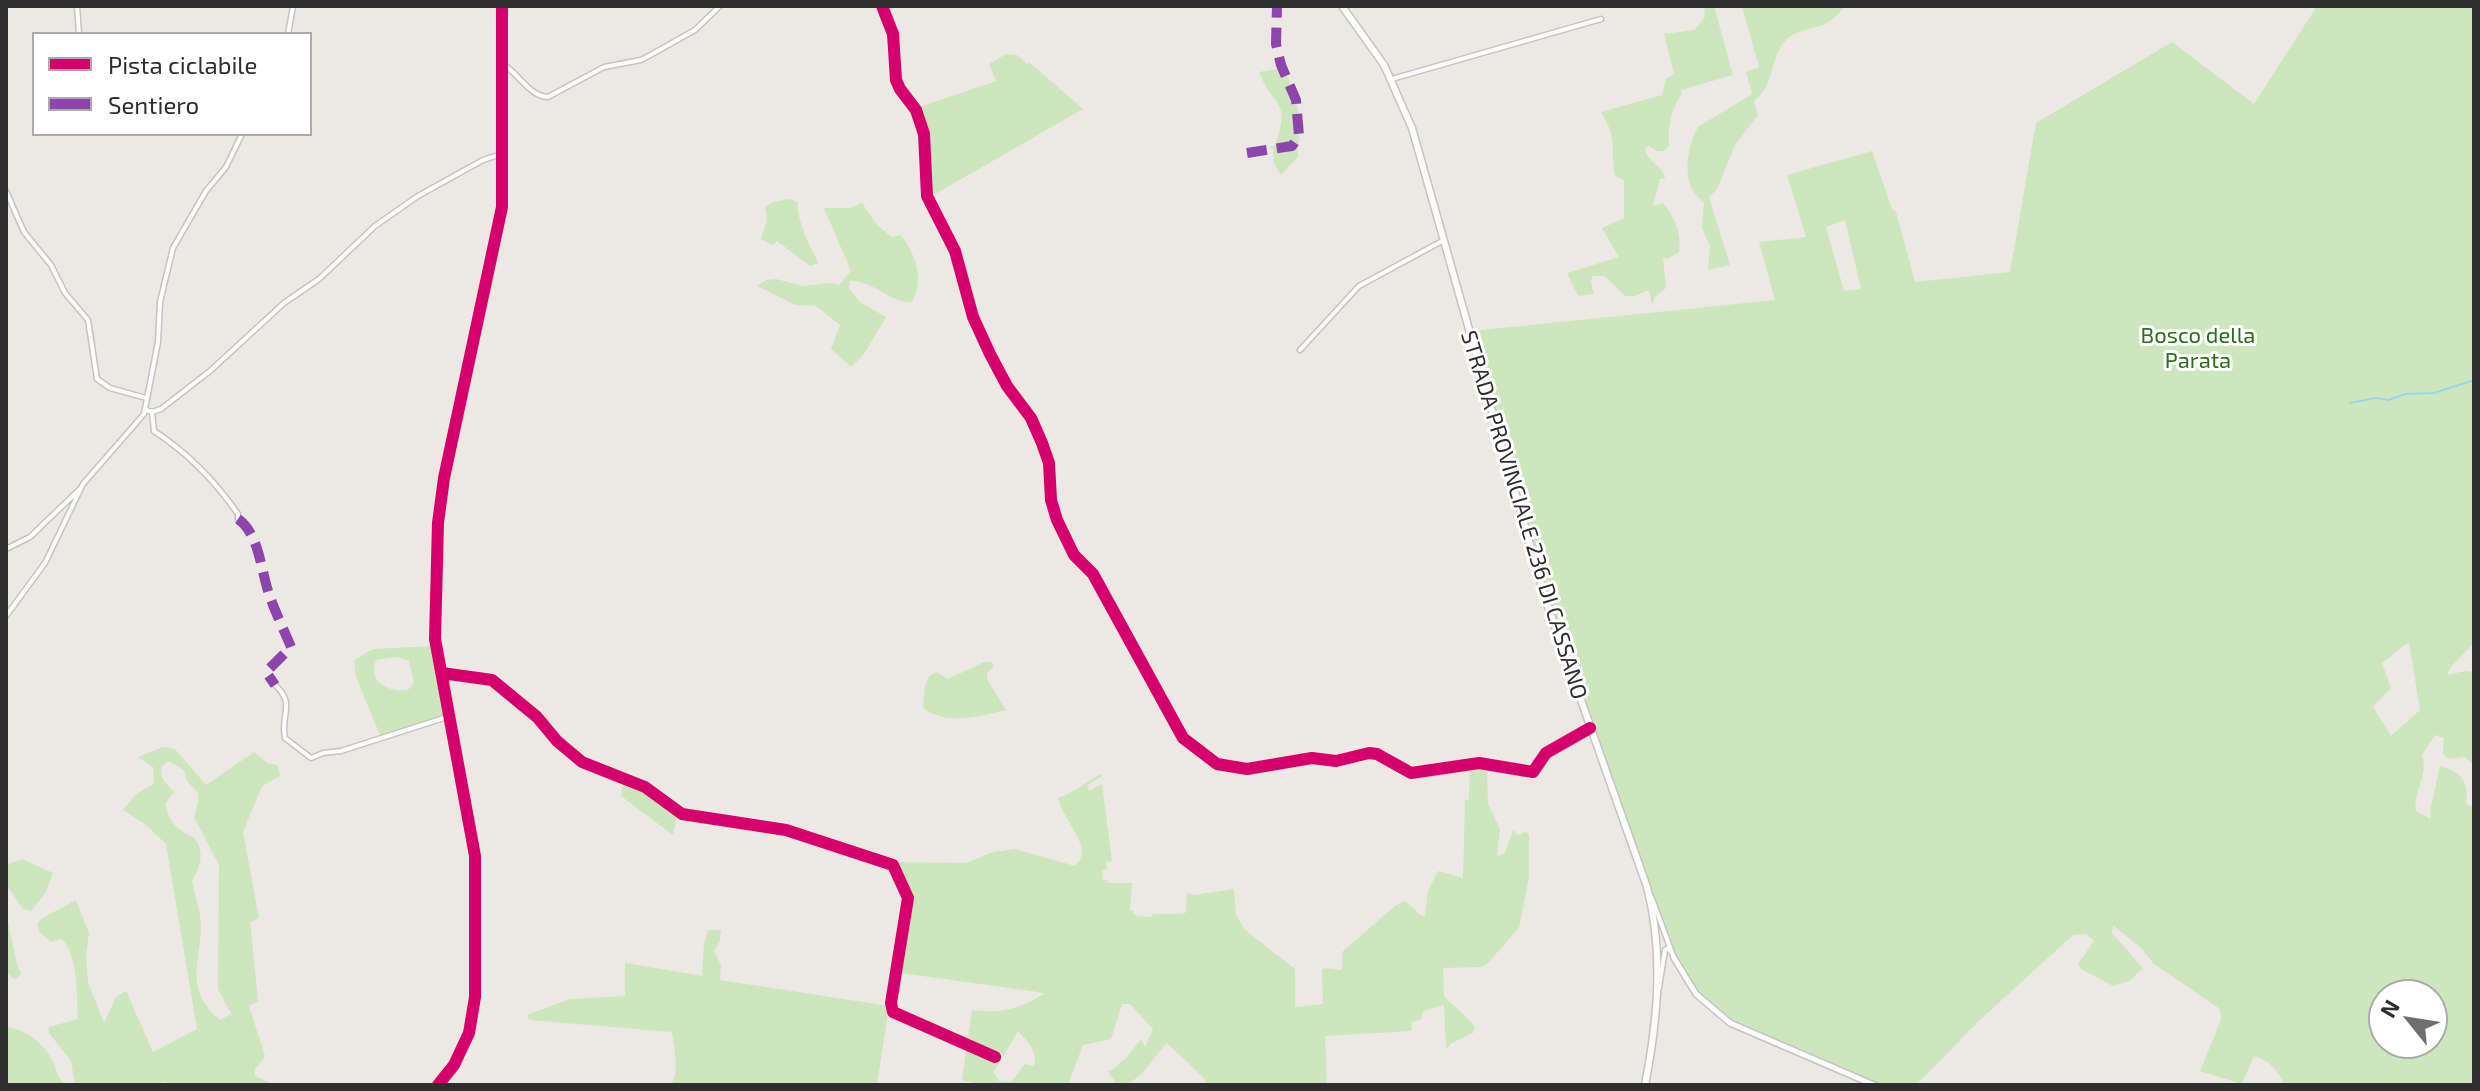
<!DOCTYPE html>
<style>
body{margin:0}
#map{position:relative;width:2480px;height:1091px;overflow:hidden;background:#ece8e4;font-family:"Exo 2",sans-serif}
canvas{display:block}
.frame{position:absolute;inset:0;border:8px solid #2e2e2e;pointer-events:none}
.legend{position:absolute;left:32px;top:32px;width:280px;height:104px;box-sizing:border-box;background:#fff;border:2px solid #ababab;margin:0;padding:10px 14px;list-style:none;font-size:24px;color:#2e2e2e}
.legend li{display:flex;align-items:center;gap:16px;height:40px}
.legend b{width:40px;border:2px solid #ababab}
.north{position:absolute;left:2368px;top:979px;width:80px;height:80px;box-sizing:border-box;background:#fff;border:2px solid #ababab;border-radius:50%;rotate:300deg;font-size:22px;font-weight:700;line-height:32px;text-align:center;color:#2e2e2e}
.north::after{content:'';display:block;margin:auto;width:28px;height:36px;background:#706f6e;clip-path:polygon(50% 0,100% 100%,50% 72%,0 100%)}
</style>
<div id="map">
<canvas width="2480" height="1091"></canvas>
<div class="frame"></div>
<ul class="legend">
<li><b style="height:10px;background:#d6006c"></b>Pista ciclabile</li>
<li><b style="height:10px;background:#8e44ad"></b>Sentiero</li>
</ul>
<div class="north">N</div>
</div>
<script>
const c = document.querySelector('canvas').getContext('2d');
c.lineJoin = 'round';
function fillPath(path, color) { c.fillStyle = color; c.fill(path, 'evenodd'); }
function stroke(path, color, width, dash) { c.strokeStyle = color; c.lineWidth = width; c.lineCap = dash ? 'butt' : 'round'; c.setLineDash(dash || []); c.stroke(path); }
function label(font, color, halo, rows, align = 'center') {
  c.font = font + ' "Exo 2",sans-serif'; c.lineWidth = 6; c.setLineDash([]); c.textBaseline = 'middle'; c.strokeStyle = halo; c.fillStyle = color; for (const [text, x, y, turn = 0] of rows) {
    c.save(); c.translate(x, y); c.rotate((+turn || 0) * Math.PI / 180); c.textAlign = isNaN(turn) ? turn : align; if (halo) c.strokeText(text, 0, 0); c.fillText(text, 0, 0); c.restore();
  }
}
fillPath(new Path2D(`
 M1704 6H1714L1733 75 1681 90 1682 94C1670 110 1668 127 1669 146L1663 151H1657L1648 146 1645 149C1647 162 1663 165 1665 179H1660L1653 206 1663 203C1674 216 1682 234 1679 252L1667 259 1663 258 1666 288 1655 297 1652 305 1649 290 1635 296H1625L1605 276H1593L1591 281 1594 294 1578 296 1567 273 1619 257 1602 228 1624 218V180L1615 176C1610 146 1618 139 1601 112L1662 95 1666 79 1674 74 1664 34 1695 30 1705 17Z
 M1742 6H1846C1840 11 1834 19 1827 23 1813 30 1797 29 1786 40 1769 57 1776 85 1754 101L1758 115 1735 145 1717 189 1709 197 1730 265 1708 270 1710 246 1702 228 1704 202C1680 187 1686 149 1698 127L1752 94 1746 72 1759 67Z
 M2317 6H2474V643L2451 667 2447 675 2465 671 2474 672V765L2465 757C2457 757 2449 762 2443 754L2444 738 2435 735 2422 755C2429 775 2413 790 2416 811L2431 819 2430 811 2440 766C2461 771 2470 783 2466 804L2474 807V1085H2285C2277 1070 2271 1061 2254 1056L2242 1084 2200 1071 2221 1020 2220 1009 2154 964 2141 948 2114 926 2111 932 2143 968 2129 981 2113 986 2081 969 2078 964 2094 941 2086 934 2073 935 1982 1018 1916 1085H1879L1734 1022 1700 995 1681 967 1666 935 1542 575 1472 331 1775 300 1759 242 1806 237 1787 175 1872 151 1892 209 1896 212 1915 282 2010 272 2036 123 2172 42 2254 104ZM1845 220 1861 289 1844 291 1826 227ZM2409 642 2420 710 2391 736 2373 707 2391 688 2382 663ZM2384 995H2432V1043H2384Z
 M1006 54 1017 55 1027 64 1029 62 1083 109 930 197 925 132 916 108 996 81 989 64Z
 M1283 68C1301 103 1300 119 1298 157L1281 175 1274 164 1273 149 1269 147 1275 146C1292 99 1273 108 1259 72Z
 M790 199 798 202C795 216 811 250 819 263L810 266 777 241 772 245 761 239 767 220 765 207 773 202Z
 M862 203 878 226 892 237 901 235C915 253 925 280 912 302 888 303 875 280 850 281L849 288 860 302 886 317 864 354 851 367 831 349 840 325 816 306 795 305 757 286 766 280 776 279 803 286 830 283 839 285 851 271 824 208H850Z
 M432 646 447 713 441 717 380 735 356 677 354 660 373 649ZM397 657 409 661 414 682 408 690C388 693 367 681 376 660Z
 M984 662H992L994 666 987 673V679L1006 710C981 716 946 726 923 708 925 695 922 676 937 672L948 679Z
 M163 747 175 749 206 785 254 752 267 763 277 765 280 776 262 786 243 832 259 918 250 922 258 1001 249 1006 265 1056 255 1070V1076L275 1085H174L163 1081 164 1085H75L71 1061 49 1033V1027L78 1019C77 997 78 955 62 939L51 942 39 931 37 924 41 919 74 901H76L89 933 86 955 88 982 104 1023 116 997 126 991 153 1052 197 1029 166 844 145 824 123 810 136 794 154 784 153 767 138 757ZM168 761 184 770C188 796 207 780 194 817L219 865 218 989 231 1014 220 1020C186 991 198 969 201 930 202 914 195 896 192 881 201 866 205 851 194 837 177 832 169 820 165 804L174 792C166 783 159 779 162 766Z
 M1470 764 1487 766 1488 804 1500 829 1497 856 1505 853 1513 830 1518 835 1526 832 1529 835V877L1519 928 1487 964 1482 967 1443 968 1444 996 1475 1026 1473 1033 1452 1043 1446 1049 1444 1005 1423 1011 1420 1020 1411 1022 1412 1031 1325 1036 1327 1085H1202L1206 1080 1167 1043C1151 1059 1141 1085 1117 1085L1107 1070H1112L1127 1057 1141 1039 1145 1047 1153 1029 1130 1004H1122L1111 1039 1083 1045 1068 1085H980L962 1080 972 1010C1002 1014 1019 1009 1045 993L894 972 907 898 891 862 966 863 993 852 1015 849 1075 866C1078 862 1081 859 1082 854 1085 842 1061 814 1058 798 1074 793 1085 782 1101 774V777L1087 785 1089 791 1102 784 1112 861 1106 862 1107 869 1102 871 1103 880H1107L1108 883H1132L1130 911H1133V915L1152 917 1153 914H1183L1186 912 1187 893 1194 895 1234 889 1236 915 1245 930 1295 969V1007L1323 1004 1322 970 1325 968 1342 970V952L1396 905 1405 901 1422 916 1425 915 1428 891 1438 871 1463 878 1465 801 1469 799ZM1018 1031C1028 1043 1036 1048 1035 1064L1032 1066 1025 1064 1011 1082 999 1081 994 1072Z
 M624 775 646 786 678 809 673 835 621 796Z
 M22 859 53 873 46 892 31 911 23 909 6 884V865Z
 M6 912 17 964 21 974 15 980 6 972Z
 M708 930H721L720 941 714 951 721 965 720 980 889 1006 877 1085H671C680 1070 674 1049 672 1032L529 1020 527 1015 570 999 625 996V963L702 976 704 944Z
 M6 1027C26 1029 45 1044 53 1062 58 1072 57 1079 67 1085H6Z`), '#cee6be');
stroke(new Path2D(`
 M2350 403 2376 398 2388 400 2406 394 2434 393 2474 380`), '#99d6ec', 2);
const minor = new Path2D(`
 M77 6 79 34
 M882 6 893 34 896 80 900 89 916 110 924 134 927 196 955 251 973 317 990 354 1007 386 1031 418 1042 443 1049 463 1051 500 1057 520 1074 555 1093 574 1183 738 1217 764 1247 769 1312 758 1336 761 1369 753 1377 754 1411 773 1479 763 1533 772 1546 753 1590 728
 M288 34 293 6
 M503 64C518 73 530 97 548 97L604 67 641 60 654 53 695 30 720 6
 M1392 79 1601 19
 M6 191 24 232 51 265 65 293 88 320 97 379 110 388 146 398
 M1300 350 1359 286 1444 240
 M146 410 152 412 161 409 210 371 284 303 319 279 375 226 418 196 483 160 502 154
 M152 412 154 431C188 453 215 481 238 514V519
 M6 549 30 537 81 488
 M6 616 45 563 83 484 144 414 158 342 160 302 173 248 206 191 226 167 242 134
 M442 673 492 680 537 717 557 741 582 762 645 787 682 814 786 830 893 865 908 898 891 1003 893 1012 995 1057
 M275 685C296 704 280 714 285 738L311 758 323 753 341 751 450 716
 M1651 896 1674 958
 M1659 988 1665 950 1668 948 1671 952`);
const tertiary = new Path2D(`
 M1674 958 1696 994 1730 1023 1874 1085
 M438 1085 454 1065 469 1033 475 997V856L435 639 438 523 444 478 502 207V6`);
const secondary = new Path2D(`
 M1342 6 1384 65 1412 128 1546 601 1647 887C1664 954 1658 1018 1645 1085`);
stroke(minor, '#c5c4c5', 7);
stroke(tertiary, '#c5c4c5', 8);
stroke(secondary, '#c5c4c5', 9);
stroke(minor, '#fcfcfb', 4);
stroke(tertiary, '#fcfcfb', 5);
stroke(secondary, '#fcfcfb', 6);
stroke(new Path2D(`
 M1247 153 1292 146 1299 136 1296 100 1281 65 1276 44 1277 6
 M238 519C259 533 261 571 269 594 275 612 284 630 291 647L266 672 275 685`), '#8e44ad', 10, [20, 10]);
stroke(new Path2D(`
 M882 6 893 34 896 80 900 89 916 110 924 134 927 196 955 251 973 317 990 354 1007 386 1031 418 1042 443 1049 463 1051 500 1057 520 1074 555 1093 574 1183 738 1217 764 1247 769 1312 758 1336 761 1369 753 1377 754 1411 773 1479 763 1533 772 1546 753 1590 728
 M442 673 492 680 537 717 557 741 582 762 645 787 682 814 786 830 893 865 908 898 891 1003 893 1012 995 1057
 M438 1085 454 1065 469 1033 475 997V856L435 639 438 523 444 478 502 207V6`), '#d6006c', 12);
label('22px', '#2c6e1b', '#fff', [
 ["Bosco della",2198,336],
 ["Parata",2198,361]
]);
label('22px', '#2e2e2e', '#fff', [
 ["STRADA PROVINCIALE 236 DI CASSANO",1524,515,73]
]);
</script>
